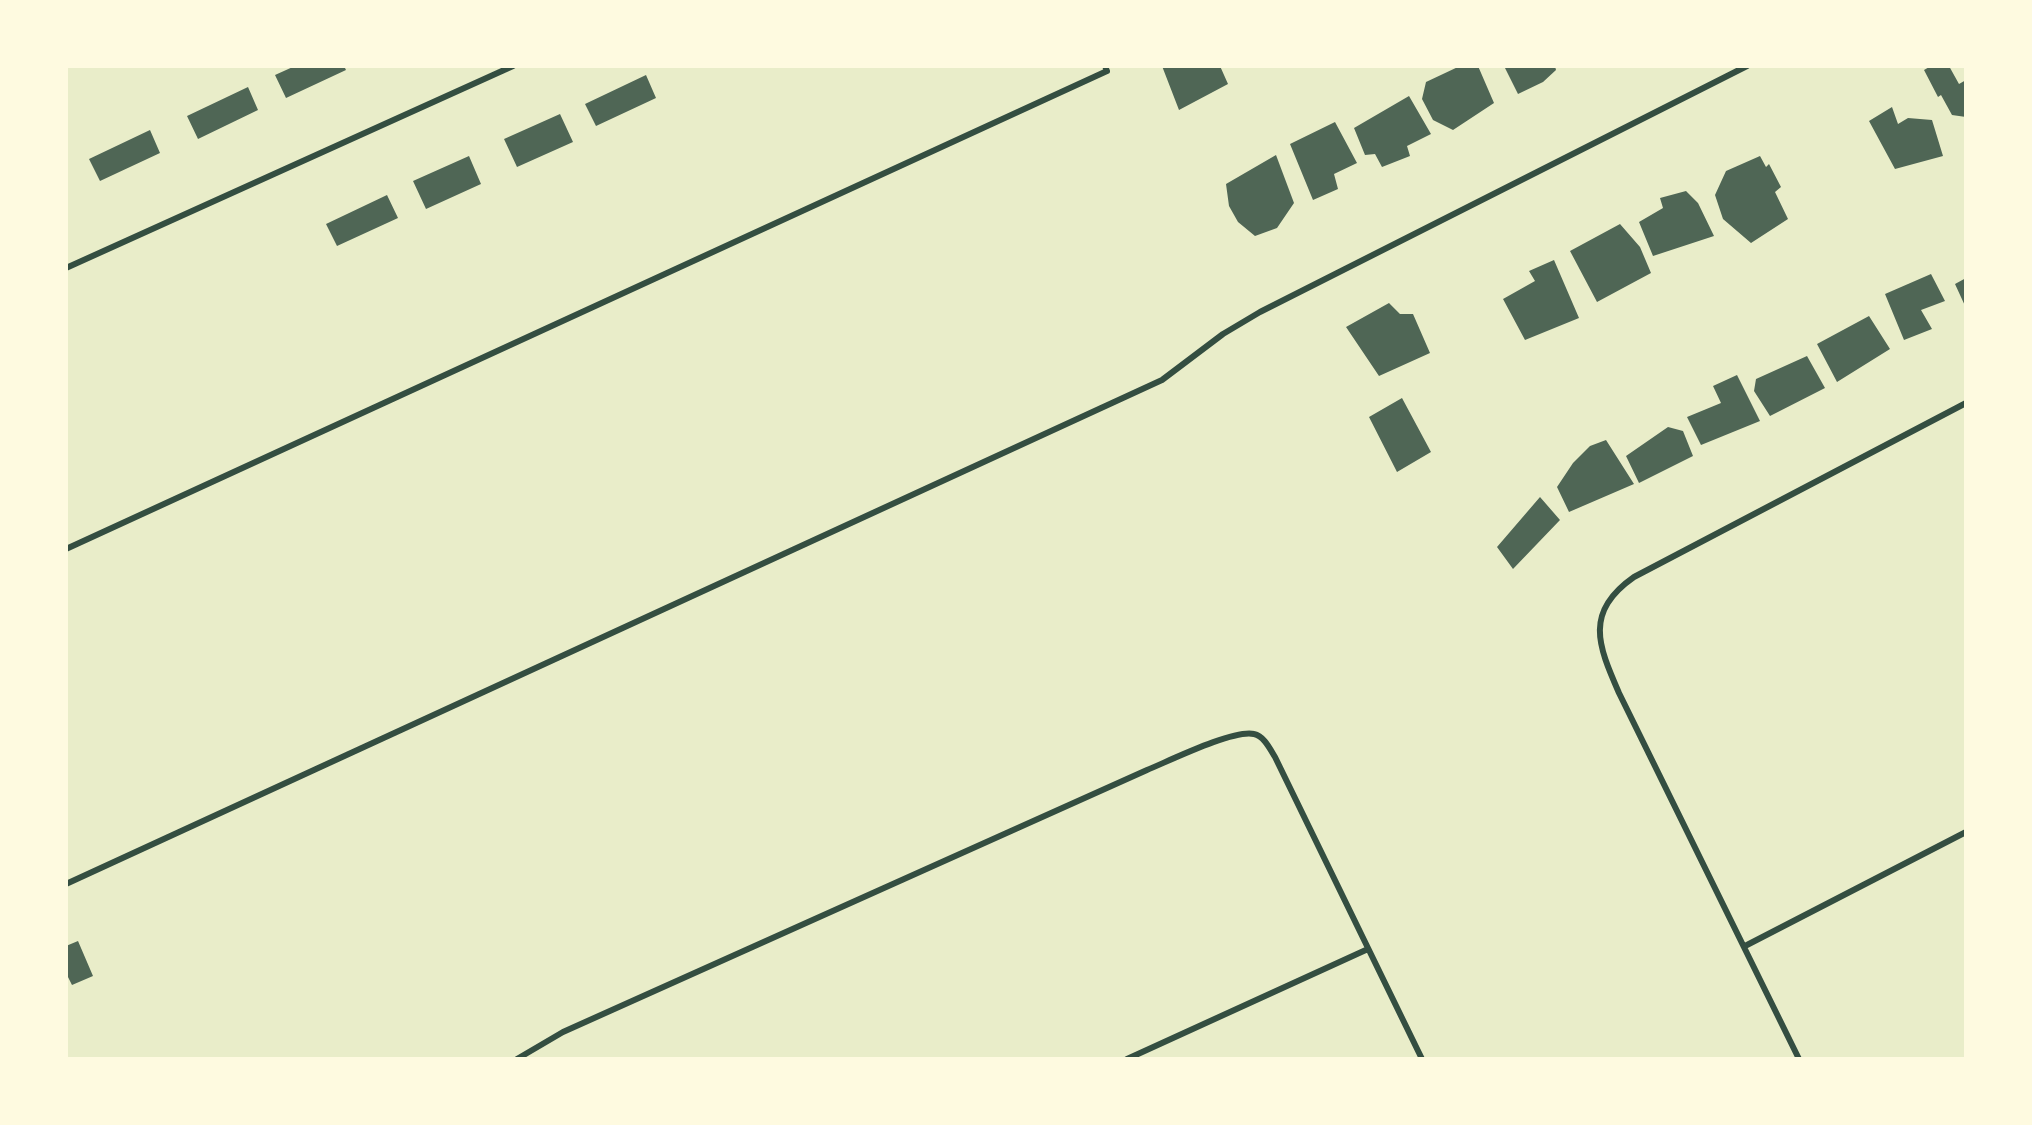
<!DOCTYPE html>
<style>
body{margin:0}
#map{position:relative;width:2032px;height:1125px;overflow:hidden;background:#e9edc9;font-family:Cabin,sans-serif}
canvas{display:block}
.frame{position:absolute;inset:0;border:68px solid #fefae0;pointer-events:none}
</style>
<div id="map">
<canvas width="2032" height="1125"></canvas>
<div class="frame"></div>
</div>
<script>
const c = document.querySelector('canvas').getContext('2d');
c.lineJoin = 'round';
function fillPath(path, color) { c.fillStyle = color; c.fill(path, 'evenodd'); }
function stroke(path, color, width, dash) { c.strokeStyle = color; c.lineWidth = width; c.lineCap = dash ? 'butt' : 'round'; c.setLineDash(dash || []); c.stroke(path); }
fillPath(new Path2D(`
 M295 66H344L346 70 286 98 275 75Z
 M1162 66H1220L1228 84 1179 110Z
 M1460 66H1478L1494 103 1453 130 1433 120 1422 99 1426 82Z
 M1504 66H1555L1556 70 1543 82 1518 94Z
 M1931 66H1949L1959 84 1966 80V117L1952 115 1941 95 1938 97 1924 70Z
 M646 75 656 98 596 126 585 104Z
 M248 87 258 110 198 139 187 116Z
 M1409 96 1431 134 1407 146 1410 156 1382 167 1375 154 1365 155 1354 128Z
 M1892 107 1898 124 1908 118 1932 120 1943 156 1895 169 1869 121Z
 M560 114 573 142 517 167 504 139Z
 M1335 122 1357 163 1334 174 1338 189 1313 200 1290 144Z
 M150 130 160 153 100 181 89 159Z
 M1276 155 1294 203 1277 228 1255 236 1238 222 1229 206 1226 184Z
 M469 156 481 184 426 209 413 181Z
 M1760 156 1766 167 1769 164 1781 187 1775 192 1788 219 1751 243 1723 219 1715 195 1726 171Z
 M1686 191 1698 203 1714 236 1653 256 1639 222 1663 208 1660 198Z
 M387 195 398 218 337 246 326 224Z
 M1620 224 1640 247 1651 273 1597 302 1570 251Z
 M1554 260 1579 318 1525 340 1503 299 1535 281 1529 271Z
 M1931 274 1945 301 1921 310 1932 329 1904 340 1885 294Z
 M1966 278V308L1955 284Z
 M1389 303 1400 314H1413L1430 353 1379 376 1346 327Z
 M1869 316 1890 349 1837 382 1817 344Z
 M1807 356 1825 388 1770 416 1754 391 1756 379Z
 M1737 375 1760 421 1701 445 1687 417 1721 403 1713 386Z
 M1402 398 1431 452 1397 472 1369 417Z
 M1668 427 1683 431 1693 456 1639 483 1626 456Z
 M1606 440 1634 484 1569 512 1557 487 1573 463 1590 446Z
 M1540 497 1560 520 1513 569 1497 547Z
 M78 941 93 976 72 985 66 973V946Z`), '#4f6655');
stroke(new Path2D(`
 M66 268 513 66
 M66 549 1107 71 1105 66
 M66 884 1162 380 1223 334 1260 312 1747 66
 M1745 946 1966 832
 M517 1059 563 1032 1147 770C1169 761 1234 729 1254 734 1264 736 1270 749 1275 757L1422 1059
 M1127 1059 1368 949
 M1799 1059 1619 693C1598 645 1584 612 1634 577L1966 403`), '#344e41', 6);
</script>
